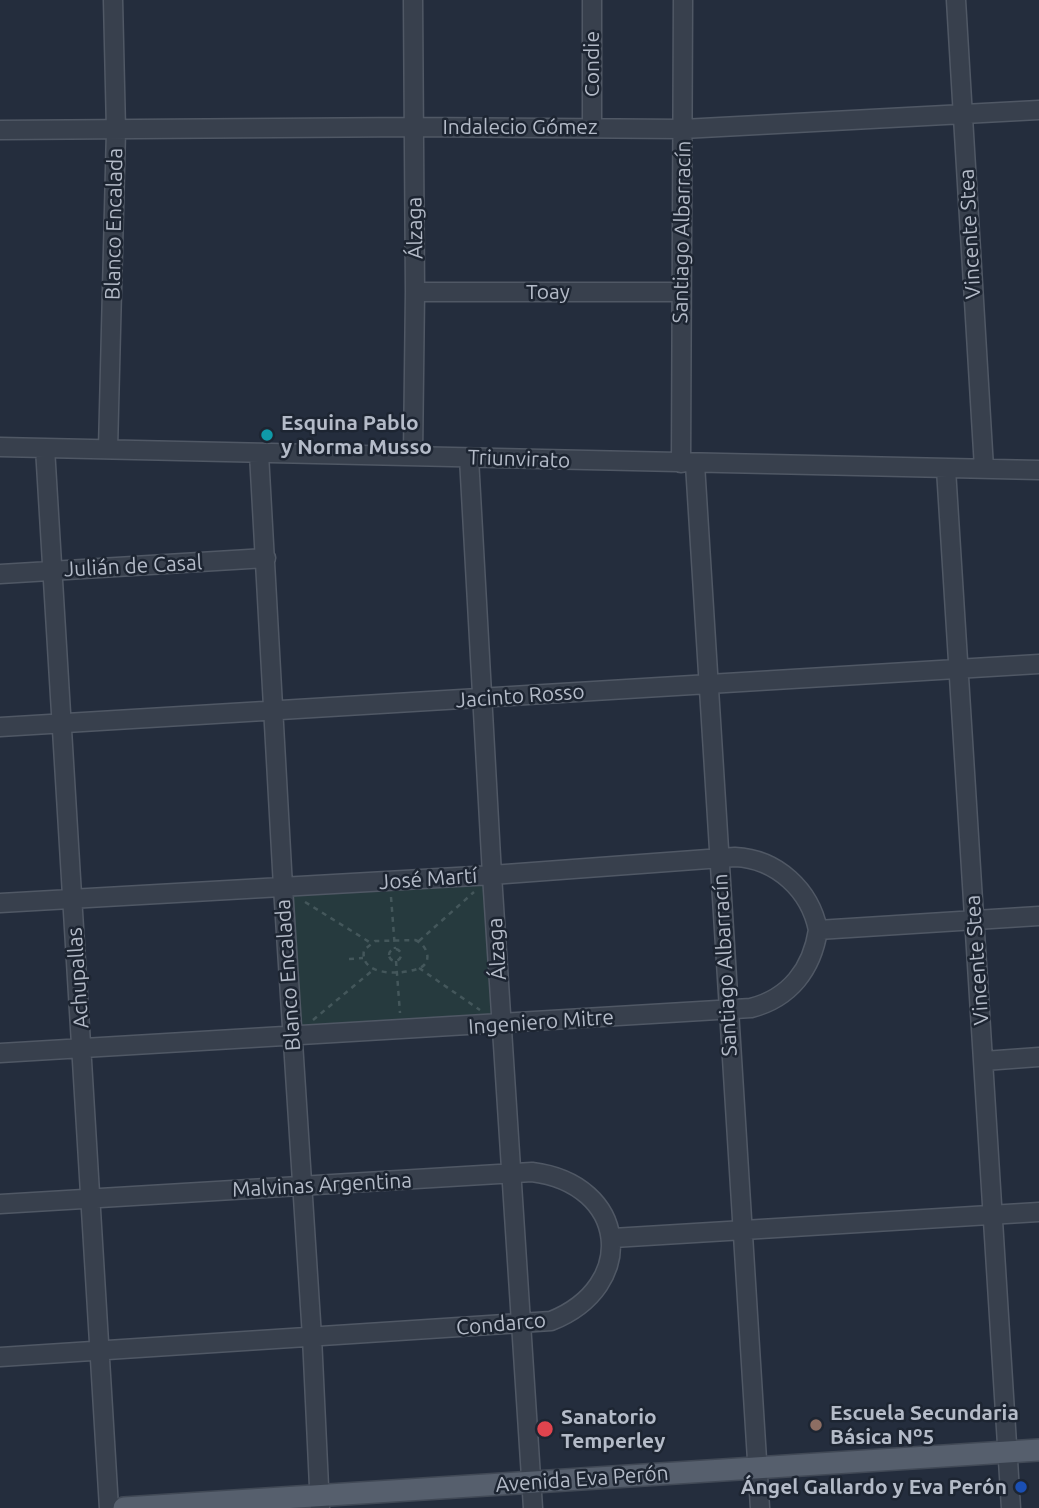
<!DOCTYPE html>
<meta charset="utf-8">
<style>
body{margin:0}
canvas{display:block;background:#242d3d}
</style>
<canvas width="1039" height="1508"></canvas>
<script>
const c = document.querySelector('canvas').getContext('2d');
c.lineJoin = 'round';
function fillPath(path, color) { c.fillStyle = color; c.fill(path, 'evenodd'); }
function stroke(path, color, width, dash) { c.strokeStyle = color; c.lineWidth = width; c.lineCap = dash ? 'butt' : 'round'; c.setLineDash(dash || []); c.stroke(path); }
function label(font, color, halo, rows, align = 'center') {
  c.font = font + ' Ubuntu,sans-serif'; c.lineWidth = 5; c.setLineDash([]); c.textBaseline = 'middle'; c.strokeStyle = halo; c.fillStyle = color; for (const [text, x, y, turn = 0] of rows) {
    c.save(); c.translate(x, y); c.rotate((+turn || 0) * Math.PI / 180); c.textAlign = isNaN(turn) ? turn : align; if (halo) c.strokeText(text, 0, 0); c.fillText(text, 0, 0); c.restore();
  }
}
fillPath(new Path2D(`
 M492 875 502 1024 292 1037 283 887Z`), '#263a3e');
const minor = new Path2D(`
 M956 0 984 468
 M592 127V0
 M0 130 414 127 683 129 1039 110
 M415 292H680
 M0 447 1039 470
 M45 448 109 1508
 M108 449 116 130 113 0
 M259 454 283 887 312 1337 320 1508
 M413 455 415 292 413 0
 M469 458 492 875 533 1508
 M681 463 683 0
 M695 464 760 1508
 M946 469 1011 1508
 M0 574 266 558
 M0 727 1039 664
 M0 903 492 875 735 857C777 859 810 890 818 930
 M0 1053 751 1008C790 998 812 969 818 930L1039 916
 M984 1061 1039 1057
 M0 1204 532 1172C628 1184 639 1286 551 1321L0 1357
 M613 1238 1039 1212`);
const major = new Path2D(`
 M124 1508 1039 1450`);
stroke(minor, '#505865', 21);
stroke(major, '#414956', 24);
stroke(new Path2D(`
 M391 897 395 949
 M305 902 371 943
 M415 940C428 945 434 964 417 969 400 975 359 976 364 950L375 941Z
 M419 941 474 892
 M389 955a6 6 0 1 1 12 0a6 6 0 1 1-12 0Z
 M349 959 363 958
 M396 961 400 1013
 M419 968 480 1010
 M313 1020 373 970`), '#44575b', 2.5, [5, 5]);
stroke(minor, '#38404d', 18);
stroke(major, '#565f6d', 21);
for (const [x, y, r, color] of [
 [267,435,7,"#0f9aa8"],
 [816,1425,7,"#8d6e63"],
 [545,1429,9,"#e0444e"],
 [1021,1487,7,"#1a4fb4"]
]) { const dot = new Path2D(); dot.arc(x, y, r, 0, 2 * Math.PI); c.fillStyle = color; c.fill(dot); stroke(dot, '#1d2532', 2.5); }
label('21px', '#b4bbc8', '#1d2532', [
 ["Condie",592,64,-90],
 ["Indalecio Gómez",520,127],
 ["Blanco Encalada",114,224,-89],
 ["Álzaga",415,228,-91],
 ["Santiago Albarracín",682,232,-89],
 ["Vincente Stea",970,234,-93],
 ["Toay",548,292],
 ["Triunvirato",519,459,2],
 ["Julián de Casal",133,566,-3],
 ["Jacinto Rosso",520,696,-4],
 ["José Martí",428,879,-4],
 ["Álzaga",497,949,-94],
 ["Vincente Stea",977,960,-94],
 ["Santiago Albarracín",725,965,-93],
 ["Blanco Encalada",288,975,-94],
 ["Achupallas",78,978,-94],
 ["Ingeniero Mitre",541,1022,-4],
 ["Malvinas Argentina",322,1185,-3],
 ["Condarco",501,1324,-5],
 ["Avenida Eva Perón",582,1479,-4]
]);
label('bold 21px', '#b4bbc8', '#1d2532', [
 ["Esquina Pablo",281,423],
 ["y Norma Musso",281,447],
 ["Escuela Secundaria",830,1413],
 ["Básica Nº5",830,1437],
 ["Sanatorio",561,1417],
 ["Temperley",561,1441],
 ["Ángel Gallardo y Eva Perón",1007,1487,"right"]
], 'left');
</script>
